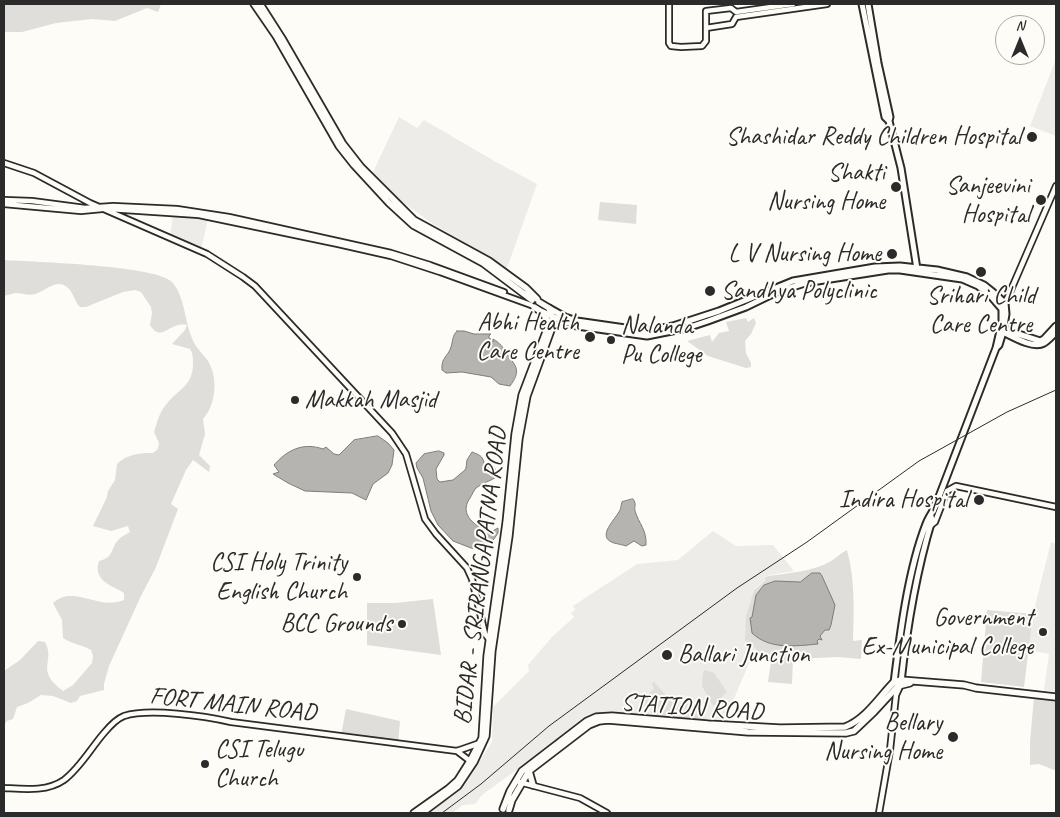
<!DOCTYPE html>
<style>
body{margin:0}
#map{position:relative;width:1060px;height:817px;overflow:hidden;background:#fdfcf7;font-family:Caveat,sans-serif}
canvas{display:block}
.frame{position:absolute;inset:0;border:5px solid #2b2b2b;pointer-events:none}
.north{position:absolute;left:995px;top:15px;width:50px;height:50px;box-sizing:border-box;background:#fdfcf7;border:1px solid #a9a8a5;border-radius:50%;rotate:0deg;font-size:14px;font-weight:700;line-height:20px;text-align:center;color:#2b2b2b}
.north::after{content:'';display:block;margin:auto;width:18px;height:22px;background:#2b2b2b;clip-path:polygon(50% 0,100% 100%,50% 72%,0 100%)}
</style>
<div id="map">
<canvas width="1060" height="817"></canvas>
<div class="frame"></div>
<div class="north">N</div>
</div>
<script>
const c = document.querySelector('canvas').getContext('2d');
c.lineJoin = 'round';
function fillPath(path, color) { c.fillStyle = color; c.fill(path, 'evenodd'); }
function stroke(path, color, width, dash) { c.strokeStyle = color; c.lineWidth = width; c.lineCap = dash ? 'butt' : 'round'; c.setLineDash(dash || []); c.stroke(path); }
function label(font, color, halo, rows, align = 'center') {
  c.font = font + ' Caveat,sans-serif'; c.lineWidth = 4; c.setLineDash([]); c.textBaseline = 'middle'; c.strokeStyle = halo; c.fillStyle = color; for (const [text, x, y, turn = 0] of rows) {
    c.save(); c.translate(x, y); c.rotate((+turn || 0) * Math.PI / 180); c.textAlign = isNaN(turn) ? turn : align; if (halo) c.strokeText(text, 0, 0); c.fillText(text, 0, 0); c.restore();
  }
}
fillPath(new Path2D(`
 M1056 59V136L1030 126Z
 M399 117 417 128 424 120 496 162 537 184 507 268 430 222 397 198 373 172Z
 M173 214 208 219 201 250 170 237Z
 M713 531 736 546 773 545 794 571 769 575 766 577 767 579 754 589 747 615 756 647 724 722 634 715H592L482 795 475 804 463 805 452 813H427L453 795 467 782 492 742 493 707 529 671 528 665 552 637 574 617 571 613 575 610 573 606 637 564 678 560Z
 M1051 542 1056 544V692L1044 690 1049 654 1028 650 1033 614Z`), '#edece8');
fillPath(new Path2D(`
 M4 4H161L158 12 147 8 115 21 92 19 56 23 22 32H4Z
 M600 202 637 205 636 224 598 220Z
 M4 260C31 262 159 265 173 283 188 302 183 330 199 350 202 354 208 359 210 365 218 380 215 407 203 419L205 434 199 455 210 466 209 472 193 460 186 470 171 504 178 509 156 567 140 598 109 666 104 684V690L80 696 77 701 71 703 53 696 41 695 28 703 17 707 13 719 7 721 4 725V671L20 660 38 641 45 642C56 662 34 669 63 691L73 685 92 663 93 656 91 650C82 645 72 644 63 638L62 620 53 603C74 584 98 611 124 600V593C109 584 93 580 99 561 115 557 110 548 119 539 122 536 127 534 130 532L128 526 111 531 93 526 107 497 108 491 115 480 117 464C127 454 140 453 153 453L158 449 159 443 154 432C157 423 159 413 165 406 176 390 193 387 193 364 193 358 193 354 190 349L172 344 185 330 187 325C169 321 162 344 150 325L152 313 151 307 141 292 135 290 123 292 86 307H80C74 301 74 293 67 287 57 278 45 291 35 294 28 296 22 293 15 293 12 294 7 295 4 296Z
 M746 318 748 322 754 318 756 323 751 334 745 341 746 353 751 363V367L746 368 708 356 687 341 710 335 712 342 719 333 729 331 726 322Z
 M847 550C855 579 854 609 853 640V641L862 640 861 659 838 657 793 659 792 684 768 682 772 655 758 654 755 648 745 640 746 616 754 590 766 580 765 578 768 576C788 573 813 572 831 561 836 558 841 553 847 550Z
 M433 599 441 655 367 645V603H395Z
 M987 610 1033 614 1024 687 981 682Z
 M705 670 714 673 727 692 722 696 723 701 713 706 702 686 703 673Z
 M654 682 676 707 688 697 708 722 655 719 652 708H637L645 696 654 689 652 683Z
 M1034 697 1056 699V769L1054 770 1039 764 1030 765V742Z
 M346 709 400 721 398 744 341 735Z`), '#dfdeda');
const water = new Path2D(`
 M457 331H464L474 334H491L489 336V338L491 339 489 341 493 342V339C500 343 503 347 507 354 517 367 521 371 510 386L499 384 491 377 462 372 446 373 442 370C441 357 448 357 451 347 453 341 452 336 457 331Z
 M378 436 388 443 394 450 392 465 388 473 373 484 366 500 352 493 305 491 288 483 273 474 279 472 274 465C287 450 303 442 323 449L326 447 334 454 339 455 354 440Z
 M439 451 444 453V455L436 469 437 479 440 482 453 480 465 470 466 468 467 460 472 452C482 456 482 456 485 465H493L498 474V476C491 481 482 483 476 488 474 490 472 495 470 498 458 515 476 527 491 532L498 528V533L494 539 488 545 481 549 471 548 453 541 438 525 431 511 423 478 417 468 416 463 424 454Z
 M633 499C637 504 634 506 635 511 639 524 647 530 646 545L642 546 634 541 626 546C623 545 618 544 614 543 595 537 616 519 620 510 621 508 621 505 622 502Z
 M812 573H820L822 576 835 605 831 625 829 630H825L820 636 822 640 819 639 817 641 818 644C795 646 770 650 752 633L750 618 752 617 756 595 764 585 775 581 800 582Z`);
fillPath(water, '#b5b4b1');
stroke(water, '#7e7d7b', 1);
const secondary = new Path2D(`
 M669 4V43L671 46 681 47 702 46 706 41V28
 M793 4 736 12 731 8 706 11V28L732 24 736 17 827 4
 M4 163 34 173 90 203 207 254 243 277 255 286 392 433 406 454 425 519 436 534 467 568 472 579 485 634 489 639 492 640
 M4 200 32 201 85 208 113 206 177 209 229 217 391 253 430 265 504 292
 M4 204 81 211 102 209
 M110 209 199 215 338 244 391 256 440 272 531 305
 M1004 306 1056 186
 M930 526 935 522 947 491 956 486 1056 507
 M457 751 470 761
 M519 782 580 798 607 813
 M4 788C23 789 47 792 64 780 80 768 91 748 104 733 109 727 116 719 124 716 149 708 205 716 231 722L449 750 457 751 480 743
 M879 813 890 750 896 695 901 684`);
const primary = new Path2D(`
 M862 4 885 117 889 121
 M868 4 878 63 890 117 889 121 901 168 917 269
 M549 308 565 317 577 321 646 331 673 326 719 311 793 281 875 267 900 266 937 270 967 277 984 285 994 293 1005 303 1006 314 1003 332 999 345 996 348
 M541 311 563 321 577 326 647 336 687 328 708 321 746 307 777 292 805 283 888 270H900L962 279 978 286 990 295 1002 309V322L996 348 935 507C932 513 928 518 926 524 908 570 900 634 894 683
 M1003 329 1040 341 1044 339 1056 326
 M1003 332C1013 337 1033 349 1044 343 1049 340 1052 336 1056 332
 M901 682C907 627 916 573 932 520L931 516`);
const highway = new Path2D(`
 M254 4 276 36 339 146 354 165 389 203 413 225 483 263 532 300
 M260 4 283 40 343 144 361 167 414 220 489 261 526 288 537 299
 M529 771 533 785
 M503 809 510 791 522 771 587 721 596 717 612 716 708 724 780 728 845 727C866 719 879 697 894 682L901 680 964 685 976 688 1056 697
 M509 810 512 800 529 771 589 725 599 721 608 720 748 732 846 733 854 731 874 712 898 686 910 683
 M414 813 448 789 458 780 470 761 482 738 487 656 506 523 515 434 522 395 549 324C547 317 540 310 534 307
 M422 813 458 786 474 762 486 736 492 651 509 536 519 439 527 396 554 322 549 308 539 302`);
stroke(secondary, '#2b2b2b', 8);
stroke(primary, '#2b2b2b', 9);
stroke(highway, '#2b2b2b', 9);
stroke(secondary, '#fdfcf7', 4.5);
stroke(primary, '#fdfcf7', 5);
stroke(highway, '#fdfcf7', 5.5);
stroke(new Path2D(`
 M442 813 481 784 549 726 737 588 807 542 919 461 1007 412 1056 390`), '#2b2b2b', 1);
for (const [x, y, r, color] of [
 [1032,137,6,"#2b2b2b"],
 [896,187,6,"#2b2b2b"],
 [1041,200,6,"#2b2b2b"],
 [892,254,6,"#2b2b2b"],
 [981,272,6,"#2b2b2b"],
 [710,291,6,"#2b2b2b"],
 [590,337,6,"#2b2b2b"],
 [611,340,5,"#2b2b2b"],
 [295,400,5,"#2b2b2b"],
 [979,500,6,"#2b2b2b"],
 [357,577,5,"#2b2b2b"],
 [402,624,5,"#2b2b2b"],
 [1043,632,5,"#2b2b2b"],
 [667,655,6,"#2b2b2b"],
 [953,737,6,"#2b2b2b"],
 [205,764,5,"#2b2b2b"]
]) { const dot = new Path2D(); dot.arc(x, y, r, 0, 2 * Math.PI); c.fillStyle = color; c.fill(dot); stroke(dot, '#fdfcf7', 2); }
label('25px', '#2b2b2b', '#fdfcf7', [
 ["Shashidar Reddy Children Hospital",1021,137],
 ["Shakti",885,173],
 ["Nursing Home",885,202],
 ["Sanjeevini",1030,186],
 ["Hospital",1030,215],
 ["L V Nursing Home",881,254],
 ["Sandhya Polyclinic",721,291,"left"],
 ["Srihari Child",981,296,"center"],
 ["Care Centre",981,325,"center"],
 ["Abhi Health",579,323],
 ["Care Centre",579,352],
 ["Nalanda",621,326,"left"],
 ["Pu College",621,355,"left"],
 ["Makkah Masjid",305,400,"left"],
 ["Indira Hospital",968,500],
 ["CSI Holy Trinity",347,563],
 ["English Church",347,592],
 ["Government",1033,618],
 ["Ex-Municipal College",1033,647],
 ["BCC Grounds",392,624],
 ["Ballari Junction",678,655,"left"],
 ["Bellary",942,723],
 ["Nursing Home",942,752],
 ["CSI Telugu",215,750,"left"],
 ["Church",215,779,"left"]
], 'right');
label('25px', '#2b2b2b', '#fdfcf7', [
 ["BIDAR - SRIRANGAPATNA ROAD",481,576,-83],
 ["FORT MAIN ROAD",233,705,6],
 ["STATION ROAD",692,708,4]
]);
</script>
